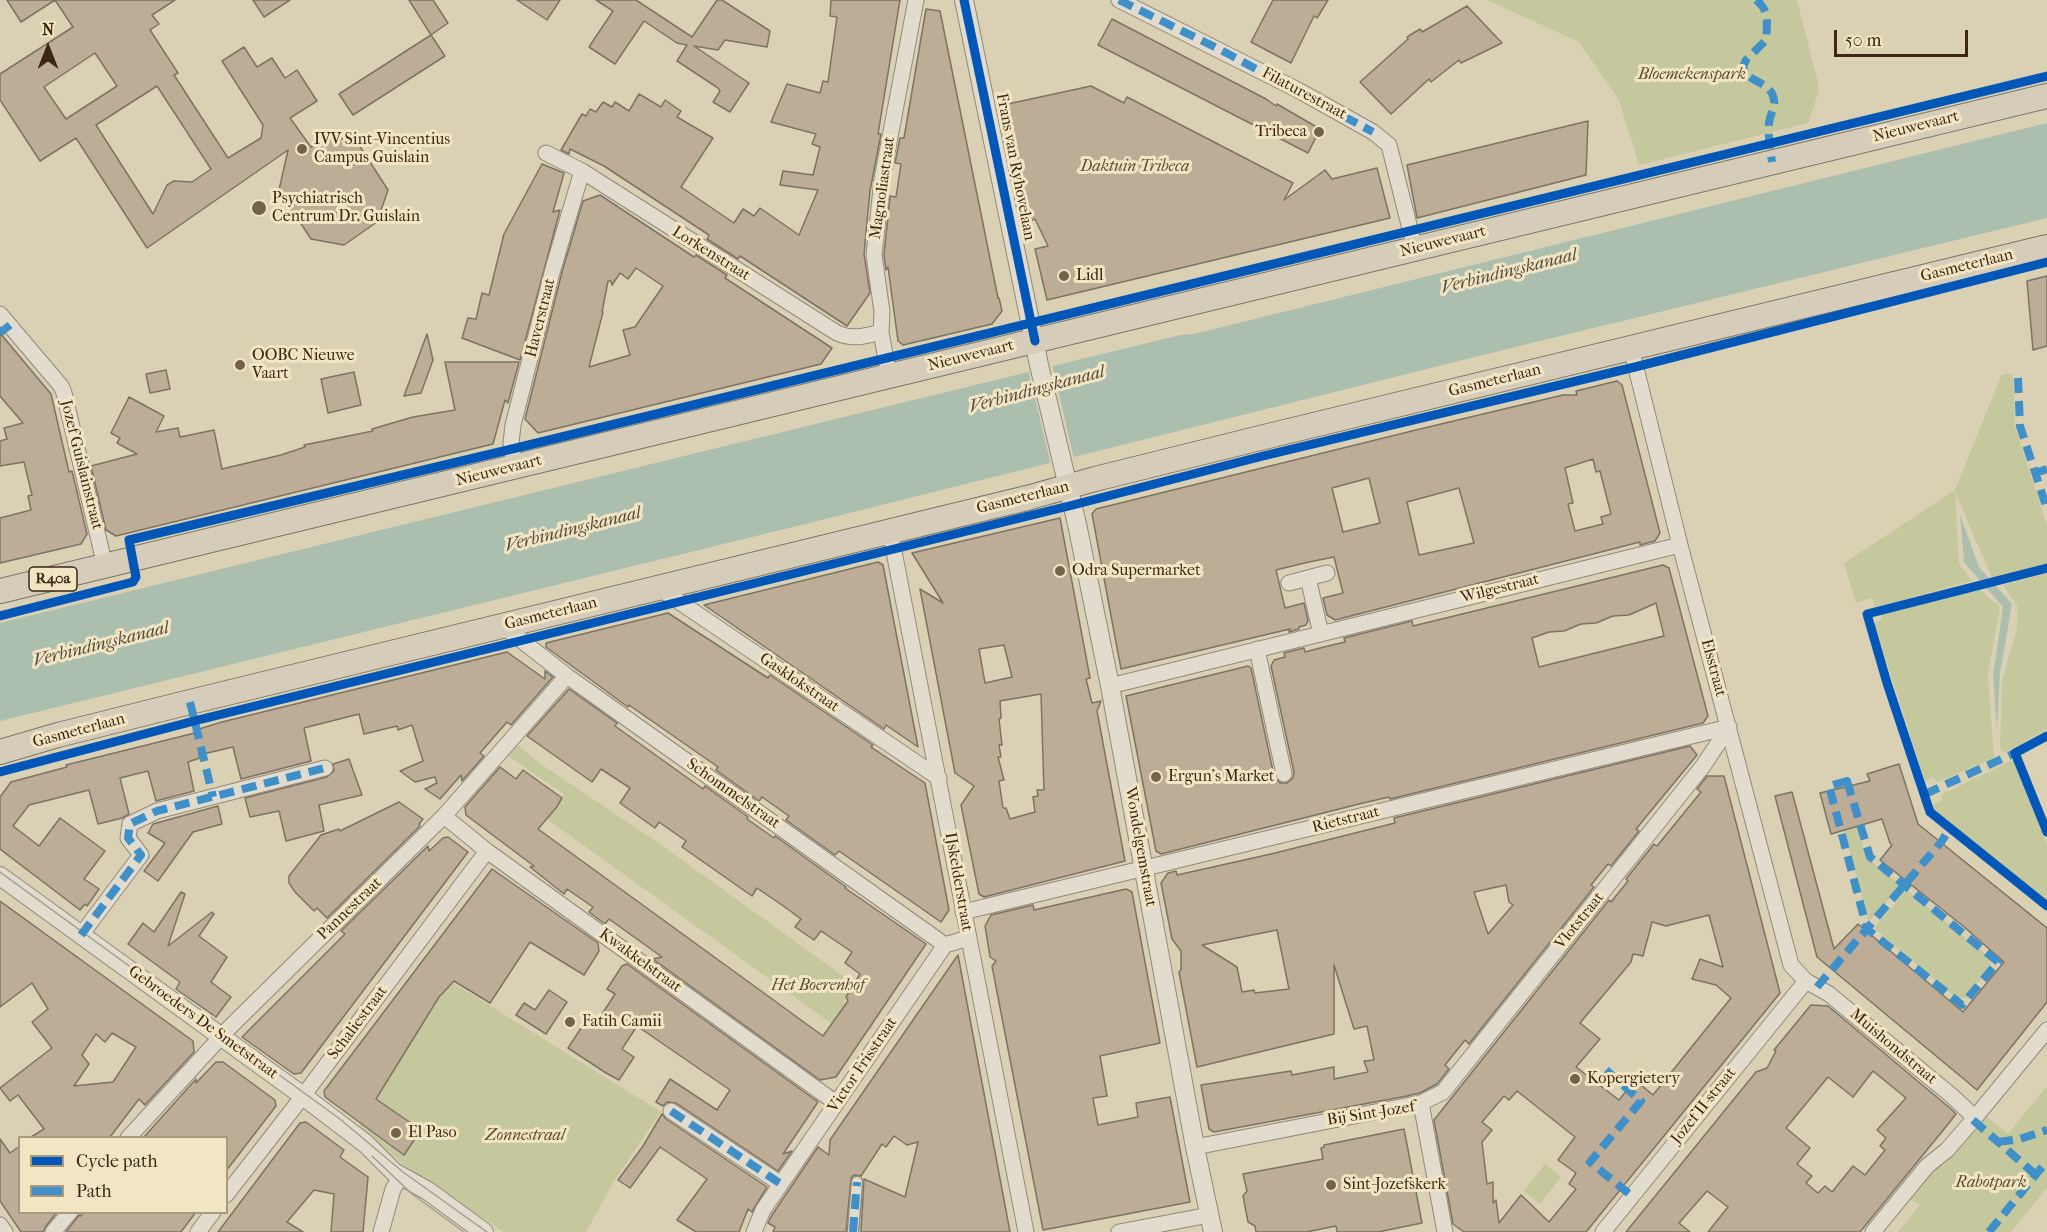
<!DOCTYPE html>
<style>
body{margin:0}
#map{position:relative;width:2047px;height:1232px;overflow:hidden;background:#dad0b4;font-family:"IM FELL French Canon",serif}
canvas{display:block}
.legend{position:absolute;left:18px;top:1136px;width:210px;height:78px;box-sizing:border-box;background:#f1e5c4;border:2px solid #a9997e;margin:0;padding:8px 10px;list-style:none;font-size:18px;color:#3d2614}
.legend li{display:flex;align-items:center;gap:12px;height:30px}
.legend b{width:30px;border:2px solid #a9997e}
.north{position:absolute;left:18px;top:18px;width:60px;height:60px;-webkit-text-stroke:4px #f1e5c4;paint-order:stroke;rotate:0deg;font-size:16px;font-weight:700;line-height:24px;text-align:center;color:#3d2614}
.north::after{content:'';display:block;margin:auto;width:21px;height:27px;background:#3d2614;clip-path:polygon(50% 0,100% 100%,50% 72%,0 100%)}
.scale{position:absolute;left:1834px;top:30px;width:134px;height:27px;box-sizing:border-box;border:3px solid #3d2614;border-top:0;padding-left:8px;font-size:18px;line-height:21px;white-space:nowrap;color:#3d2614;-webkit-text-stroke:4px #f1e5c4;paint-order:stroke}
</style>
<div id="map">
<canvas width="2047" height="1232"></canvas>
<ul class="legend">
<li><b style="height:8px;background:#0057b8"></b>Cycle path</li>
<li><b style="height:8px;background:#3f8fc8"></b>Path</li>
</ul>
<div class="north">N</div>
<div class="scale">50 m</div>
</div>
<script>
const c = document.querySelector('canvas').getContext('2d');
c.lineJoin = 'round';
function fillPath(path, color) { c.fillStyle = color; c.fill(path, 'evenodd'); }
function stroke(path, color, width, dash) { c.strokeStyle = color; c.lineWidth = width; c.lineCap = dash ? 'butt' : 'round'; c.setLineDash(dash || []); c.stroke(path); }
function label(font, color, halo, rows, align = 'center') {
  c.font = font + ' "IM FELL French Canon",serif'; c.lineWidth = 6; c.setLineDash([]); c.textBaseline = 'middle'; c.strokeStyle = halo; c.fillStyle = color; for (const [text, x, y, turn = 0] of rows) {
    c.save(); c.translate(x, y); c.rotate((+turn || 0) * Math.PI / 180); c.textAlign = isNaN(turn) ? turn : align; if (halo) c.strokeText(text, 0, 0); c.fillText(text, 0, 0); c.restore();
  }
}
fillPath(new Path2D(`
 M1487 0H1797L1817 79 1819 91 1808 123 1639 165 1619 100 1579 42Z
 M2002 374H2013L2015 427 2047 525V564L1992 578 1955 492 1959 564 1972 581 1875 607 1872 598 1856 603 1844 563 1955 490Z
 M2047 573V729L2004 753 2000 749 2002 681 2017 629V605L2003 585Z
 M1980 590 2000 607 1988 674 1994 758 1937 782 1933 777 1925 781 1874 623 1882 620 1881 614Z
 M511 740 538 762 660 844 854 984 843 1003 874 1025 871 1030 836 1018 832 1024 547 819 564 794 501 751Z
 M2013 760 2047 845V903L1935 812 1933 805 1943 800 1941 795Z
 M1840 785 1845 787 1867 858 1901 885 1869 922 1834 792 1835 786Z
 M1907 890 1990 958 1991 966 1966 998H1956L1874 928Z
 M450 981 661 1112 614 1181 586 1232H504L412 1172 359 1127Z
 M2047 1086V1188L2011 1232H1898L1920 1205 1908 1198 1935 1167 1944 1165 1987 1117 2008 1134Z
 M1545 1164 1561 1177 1540 1204 1524 1191Z`), '#c5c79c');
fillPath(new Path2D(`
 M2047 123V218L1507 349 793 527 0 721V623L1180 335 1194 334Z
 M1960 515 1979 567 2012 604 2000 673 1997 731 1993 676 2003 607 1964 562Z`), '#acbfaf');
fillPath(new Path2D(`
 M1052 364 1074 459 1051 465 1028 369Z`), '#dad0b4');
const building = new Path2D(`
 M7 0H175L152 15 159 24 150 30 178 73 174 75 228 158 261 138 263 125 222 61 244 47 257 67 272 58 285 78 297 70 317 101 290 118 311 147 329 137 359 141V145L388 190 377 222 344 245 311 239 279 190 288 150 147 248 76 138 40 161 0 100V74L73 27 55 0 21 22ZM95 53 117 86 66 119 44 87ZM157 86 211 169 192 182 174 181 167 185 153 214 96 125Z
 M253 0H290L264 17Z
 M409 0H433L448 23 431 35Z
 M517 0H560L547 20Z
 M596 0H636L692 37 717 0H722L770 31 767 47 725 40 718 50 694 46 749 83 730 112 713 102 720 91 718 88 677 61 687 45 677 43 644 21 615 64 589 47 613 11Z
 M831 0H900L878 134H881L870 191 864 254 870 293 847 326 740 256 738 259 707 239 709 235 604 166 570 149 569 154 561 150 582 114 586 116 590 109 596 112 603 102 612 107 615 102 629 111 639 94 661 107 665 100 681 111 677 117 713 138 681 187 734 223 743 209 754 216 760 208 799 235 818 190 780 185 783 171 813 175 820 147 812 144 816 134 771 122 787 84 820 93 823 81 828 82 837 17 830 16Z
 M1273 0H1328L1317 18 1314 16 1291 63 1251 42Z
 M1467 6 1502 43 1461 63 1459 60 1431 82 1429 79 1391 114 1360 82 1408 39 1407 37 1420 29 1422 32Z
 M926 9 940 11 998 298H999L1002 311 992 324 903 345 898 341 888 267 886 270 884 255 890 196 896 197 901 164 895 163 900 138H904Z
 M1112 19 1266 99 1276 106 1277 104 1320 129 1308 153 1098 45Z
 M431 35 445 56 353 115 339 94Z
 M1091 86 1124 103 1127 97 1293 183 1284 200 1325 170 1332 179 1377 168 1390 218 1047 300 1035 249 1048 246 1035 219 1030 221 1008 104Z
 M1588 121 1586 175 1417 218 1407 165Z
 M542 164 564 173 553 212 560 210 520 360 462 338 468 318 476 319 482 293 489 295 504 234Z
 M600 195 694 257 696 255 727 275 725 278 832 348 821 364 538 433 525 419 562 272 583 201ZM636 268 663 286 635 327 623 330 630 355 589 367 603 312H602L608 281H611L612 285 620 273 628 279Z
 M2047 276V346L2033 350 2027 281Z
 M0 333 51 394 69 472 72 471 87 534 81 544 0 563V518L31 510 28 496 32 495 24 462 0 466V441L7 439 4 428 23 423 0 396Z
 M427 334 433 360 421 393 404 396Z
 M445 362H519L508 403 505 400 493 444 116 536 106 530 91 466 137 454 117 443 120 438 111 433 129 397 164 416 156 432 178 428 180 437 214 430 222 469 281 455 305 447 304 445 373 431 372 429 413 417 455 410Z
 M166 370 170 389 150 393 146 374Z
 M354 372 361 405 328 413 321 379Z
 M1617 381 1622 385 1660 533 1655 541 1640 545V542L1335 620 1327 615 1323 598 1343 593 1334 557 1309 562 1276 570 1285 608 1304 603 1308 621 1306 625 1299 627V629L1289 632 1290 629 1121 669 1092 514 1096 509 1420 429 1563 395H1577L1576 391ZM1593 459 1596 472 1600 471 1611 514 1601 517 1603 524 1575 531 1568 504 1573 503 1565 468ZM1369 478 1380 523 1343 532 1332 488ZM1459 488 1474 543 1419 555 1407 502Z
 M1060 518 1090 678 1086 679 1092 703 1101 701 1097 711 1125 861 984 897 979 894 961 805 974 786 955 773 920 589 943 603 912 553ZM1004 645 1012 677 985 683 979 649ZM1041 694 1044 790H1037L1038 796 1033 797 1035 812 1010 819 1006 808H1003L999 781 1004 780 998 757H1001L999 745H1002L999 719 1001 718 1000 701Z
 M878 562 883 565 918 747 886 725 884 729 704 605Z
 M1663 565 1669 568 1708 716 1703 723 1390 799 1389 797 1359 804 1161 854 1156 851 1126 696 1248 666 1251 668 1274 776 1280 783H1287L1293 778 1294 772 1271 666 1274 660 1285 657 1284 653 1304 648 1305 652 1324 647 1345 642 1344 638 1412 621 1413 626ZM1656 603 1664 636 1539 667 1532 638 1549 632 1564 631 1581 624 1596 623 1613 616 1629 615Z
 M668 613 768 678 770 675 873 745 871 747 925 783 949 910 941 922 839 851 835 855 786 820 789 816 762 797 759 801 716 770 718 767 629 705 628 707 546 647V643Z
 M507 652 545 679V671L553 677 511 725 507 722 480 753 484 756 462 781 461 775 440 799 425 789 437 783 435 777 415 782 400 771 423 761 412 725 398 730 397 726 364 734 359 714 304 728 311 761 241 779 233 747 199 755 200 758 188 762 194 791 156 801 148 771 120 778 129 814 122 818 98 824 89 790 29 805 13 826 39 846 60 818 105 851 84 879 99 889 87 906 85 904 80 910 0 849V797L11 782 67 767 66 765 74 763 199 732V729L222 722Z
 M569 689 617 723 615 726 703 789 705 786 748 817 747 819 774 838 775 836 846 887 845 888 926 944 836 1077 820 1080 653 959 662 957 609 919 605 924 589 912 593 907 567 889 564 894 530 867 534 866 466 815 465 807 500 767 516 779 523 770 562 798 556 808 538 829 823 1036 848 1001 846 997 860 974 845 963 852 952 821 931 814 940 795 927 801 919 782 905 757 888 752 896 682 847 686 841 659 822 655 828 620 803 630 788 601 769 592 782 527 736Z
 M1690 746 1697 755 1636 829 1639 831 1611 866 1608 864 1591 885 1594 887 1469 1044 1465 1040 1445 1065 1449 1069 1437 1084 1420 1093 1407 1096 1214 1132 1209 1129 1201 1085 1291 1071 1292 1075 1334 1067V1079L1368 1072 1364 1061 1374 1060 1367 1026 1354 1029 1334 965V1034L1197 1067 1179 972 1181 970V951L1172 939 1161 883 1168 873 1176 871 1177 875 1271 854 1395 823 1394 818ZM1506 885 1509 902 1513 905 1488 934 1474 892ZM1277 930 1289 989 1255 993 1254 990 1242 992 1237 967 1202 945Z
 M349 759 362 795 319 805 324 831 286 841 279 811 250 817 245 798 327 777 334 771 333 764Z
 M1899 764 1918 824 2047 928V1002L1977 1090 1817 957 1775 796 1792 792 1834 949 1858 924 1963 1012 2004 962 1963 926 1880 860 1892 845 1890 843 1882 819 1831 834 1820 793 1870 781 1867 774Z
 M1707 776H1724L1780 993 1586 1232H1464L1453 1224 1434 1120 1609 900 1611 902 1628 881 1626 879 1654 844 1657 846 1701 792 1697 789ZM1709 915 1723 967 1700 959 1692 979 1716 985 1731 998 1653 1095 1635 1080 1619 1100 1576 1067 1600 1039 1580 1023 1631 962 1633 954 1643 956 1652 922 1666 926ZM1517 1091 1575 1137 1558 1160 1576 1173 1569 1184 1576 1189 1549 1222 1521 1195 1499 1223 1496 1200 1493 1203V1182L1487 1184 1482 1142 1492 1130 1482 1122 1504 1096 1509 1100Z
 M399 802 423 819 419 824 420 826 327 918 317 908 314 911 295 892 289 883V876L321 835 339 829 340 831Z
 M218 806 222 824 193 832 158 881 144 871 165 843 148 833 153 824Z
 M448 837 468 852 301 1073 294 1074 242 1037 345 934 341 931 428 846 429 851 443 838Z
 M492 869 598 943 599 951 584 975 530 942 490 1003 454 981 439 997 376 1099 421 1130 404 1155 325 1097 324 1091Z
 M1126 889 1132 892 1160 1043 1100 1056 1107 1096 1093 1098 1098 1125 1138 1117 1136 1103 1170 1097 1190 1202 1043 1230 992 966 996 961 990 957 985 926 991 915 1033 905 1034 910Z
 M181 892 185 894 168 946 212 912 214 914 199 936 227 957 211 982 231 997 216 1017 176 989 180 982 128 944 143 923 154 932Z
 M0 901 193 1041 194 1052 145 1105 139 1099 110 1137H31L44 1129 18 1095 10 1101 0 1088 52 1048 32 1022 48 1009 32 983 0 1007ZM112 1033 136 1047 113 1082 74 1086 89 1064 82 1055 96 1034 105 1042Z
 M958 955 1010 1232H861L864 1179 905 1197 918 1142 907 1145 894 1136 886 1147 882 1144 861 1176 854 1175 851 1178 846 1232H773L775 1227 768 1223 772 1215 818 1147 829 1155 830 1140Z
 M627 964 818 1102 783 1154 792 1151 778 1171 676 1103 667 1102 663 1106 656 1102 670 1079 717 1110 730 1090 637 1026 622 1049 634 1057 619 1080 606 1073 568 1048 589 1016 597 1022 615 994 607 989 622 966Z
 M549 990 567 1002 546 1034 516 1015 524 1003 535 1010Z
 M1811 1005 1828 1006 1951 1109 1956 1114 1949 1123 1860 1232H1708L1728 1207 1707 1191 1679 1223 1690 1232H1626L1756 1072 1767 1068 1776 1051 1774 1050ZM1873 1071 1906 1098 1877 1130 1886 1138 1880 1146 1885 1150 1865 1175 1853 1166 1832 1192 1825 1186 1818 1193 1806 1183 1812 1176 1797 1164 1810 1148 1786 1128 1828 1077 1853 1097Z
 M216 1062H223L275 1100 276 1106 226 1171V1137H144L196 1079V1083Z
 M662 1114 666 1119 767 1187 752 1212 748 1209 739 1232H696L677 1220 707 1179 660 1147 630 1188 618 1180 643 1146Z
 M306 1122 344 1150 340 1157 368 1177 363 1232H331L334 1194 314 1190 287 1222 303 1232H218L300 1123Z
 M1404 1129 1422 1223 1378 1232H1337L1336 1226 1306 1232H1256L1255 1226 1248 1222 1243 1196 1247 1191 1243 1174 1323 1159 1321 1148 1324 1147V1145Z
 M0 1139 10 1153 20 1146V1212H57L46 1226 43 1232H21L0 1201Z
 M83 1212H196L181 1232H66L79 1215 81 1216Z`);
fillPath(building, '#bdac96');
stroke(building, '#7c7463', 1.5);
const pedestrian = new Path2D(`
 M853 1232 857 1182`);
const minor = new Path2D(`
 M1119 0 1298 90 1373 132 1389 145 1415 249
 M546 153 582 171 837 333C853 340 865 336 881 332
 M0 314 61 386 64 393 105 566
 M1631 348 1680 545 1791 965 1806 981 1829 994 1952 1096 1971 1114 1973 1120
 M889 376 881 332 882 312 874 255 882 179 916 0
 M515 468 511 443 513 425 553 269 582 171
 M890 531 1026 1232
 M1308 578 1321 634
 M1289 583 1327 573
 M659 588 939 778
 M503 626 567 676 945 945 968 938
 M1257 649 1284 774
 M1110 686 1680 545
 M444 816 487 851 836 1103
 M963 912 1729 727
 M81 935 141 855 128 838 130 824 157 811 325 768
 M1421 1103 1443 1092 1703 766 1729 727
 M671 1111 781 1184
 M128 1138 230 1027 444 816 567 676
 M1195 1147 1421 1103 1445 1232
 M226 1195 300 1100 487 851
 M0 1225 5 1232
 M53 1232 70 1212
 M198 1232 213 1212
 M381 1232 393 1189 401 1176
 M754 1232 763 1210 945 945
 M1119 1232 1209 1215
 M1603 1232 1806 981
 M1873 1232 1927 1166 1947 1150 1973 1120 2047 1030`);
const tertiary = new Path2D(`
 M964 0 1039 365 1077 524 1110 686 1195 1147 1213 1232
 M0 876 303 1096 366 1144 394 1172 428 1191 484 1232`);
const primary = new Path2D(`
 M0 591 2047 96
 M0 752 58 735 190 702 1027 498 1095 479 1260 438 2047 247`);
stroke(pedestrian, '#928a79', 13);
stroke(minor, '#928a79', 17);
stroke(tertiary, '#928a79', 20);
stroke(primary, '#7c7463', 26);
stroke(pedestrian, '#e1dcce', 10);
stroke(minor, '#e1dcce', 15);
stroke(tertiary, '#e1dcce', 18);
stroke(primary, '#d5cdba', 24);
stroke(new Path2D(`
 M0 872 340 1119 403 1172 487 1232
 M372 1156 412 1194 464 1232`), '#a49e92', 1.5);
stroke(new Path2D(`
 M1119 0 1219 49 1373 132
 M1756 0C1770 10 1767 25 1766 40L1746 60 1743 67C1748 83 1768 81 1773 96 1777 106 1770 113 1769 123 1768 136 1770 149 1772 162
 M0 333 10 325
 M2018 378 2020 426 2047 509
 M2035 473 2047 469
 M190 702 213 797
 M1847 781 1870 857 1998 962 1962 1005 1867 929 1829 786Z
 M1925 794 2015 753
 M81 935 141 855 128 838 130 824 157 811 325 768
 M1817 987 1942 841 1950 828
 M1606 1070 1641 1101 1590 1162 1632 1196
 M671 1111 781 1184
 M1973 1120 2036 1175
 M1998 1142 2020 1139 2047 1130
 M853 1232 857 1182
 M1989 1232 2047 1161`), '#3f8fc8', 8, [15, 8]);
stroke(new Path2D(`
 M964 0 1035 341
 M2047 568 1867 614 1887 683 1930 812 2047 906
 M0 616 133 582 136 577 135 572 129 540 512 449 2047 76
 M2047 736 2015 753 2047 832
 M0 772 194 721 1073 505 1263 456 1635 367 2047 262`), '#0057b8', 9);
for (const [x, y, r, color] of [
 [1319,132,6,"#74624c"],
 [302,149,6,"#74624c"],
 [259,208,8,"#74624c"],
 [1064,276,6,"#74624c"],
 [240,365,6,"#74624c"],
 [1060,571,6,"#74624c"],
 [1156,777,6,"#74624c"],
 [570,1022,6,"#74624c"],
 [1575,1079,6,"#74624c"],
 [396,1133,6,"#74624c"],
 [1331,1185,6,"#74624c"]
]) { const dot = new Path2D(); dot.arc(x, y, r, 0, 2 * Math.PI); c.fillStyle = color; c.fill(dot); stroke(dot, '#f1e5c4', 2); }
for (const [x, y, w] of [
 [53,579,48]
]) { const box = new Path2D(); box.roundRect(x - w / 2, y - 12, w, 24, 4.5); c.fillStyle = '#f1e5c4'; c.fill(box); stroke(box, '#3d2614', 1.5); }
label('bold 15px', '#3d2614', null, [
 ["R40a",53,579]
]);
label('italic 16px', '#5a4c31', '#f1e5c4', [
 ["Bloemekenspark",1692,75],
 ["Daktuin Tribeca",1135,167],
 ["Het Boerenhof",818,986],
 ["Zonnestraal",525,1136],
 ["Rabotpark",1991,1183]
]);
label('16px', '#3d2614', '#f1e5c4', [
 ["Filaturestraat",1304,94,28],
 ["Nieuwevaart",1916,127,-14],
 ["Frans van Ryhovelaan",1015,167,79],
 ["Magnoliastraat",883,188,-82],
 ["Nieuwevaart",1443,242,-14],
 ["Lorkenstraat",711,254,32],
 ["Gasmeterlaan",1967,266,-14],
 ["Haverstraat",541,318,-76],
 ["Nieuwevaart",971,356,-14],
 ["Gasmeterlaan",1495,381,-14],
 ["Jozef Guislainstraat",81,465,76],
 ["Nieuwevaart",499,471,-14],
 ["Gasmeterlaan",1023,498,-14],
 ["Wilgestraat",1500,589,-14],
 ["Gasmeterlaan",551,614,-14],
 ["Elsstraat",1713,668,75],
 ["Gasklokstraat",799,683,34],
 ["Gasmeterlaan",79,731,-15],
 ["Schommelstraat",733,794,35],
 ["Rietstraat",1346,820,-14],
 ["Wondelgemstraat",1140,847,80],
 ["IJskelderstraat",958,882,80],
 ["Pannestraat",350,909,-44],
 ["Vlotstraat",1580,921,-51],
 ["Kwakkelstraat",640,961,36],
 ["Gebroeders De Smetstraat",203,1023,36],
 ["Schaliestraat",358,1023,-53],
 ["Muishondstraat",1893,1047,40],
 ["Victor Frisstraat",863,1065,-56],
 ["Jozef II-straat",1704,1106,-51],
 ["Bij Sint-Jozef",1371,1114,-9]
]);
label('16px', '#3d2614', '#f1e5c4', [
 ["Tribeca",1307,132,"right"],
 ["IVV Sint-Vincentius",314,140],
 ["Campus Guislain",314,158],
 ["Psychiatrisch",272,199],
 ["Centrum Dr. Guislain",272,217],
 ["Lidl",1076,276],
 ["OOBC Nieuwe",252,356],
 ["Vaart",252,374],
 ["Odra Supermarket",1072,571],
 ["Ergun's Market",1168,777],
 ["Fatih Camii",582,1022],
 ["Kopergietery",1587,1079],
 ["El Paso",408,1133],
 ["Sint-Jozefskerk",1343,1185]
], 'left');
label('italic 18px', '#544a3a', '#f1e5c4', [
 ["Verbindingskanaal",1509,272,-14],
 ["Verbindingskanaal",1037,390,-15],
 ["Verbindingskanaal",573,530,-14],
 ["Verbindingskanaal",101,645,-14]
]);
</script>
